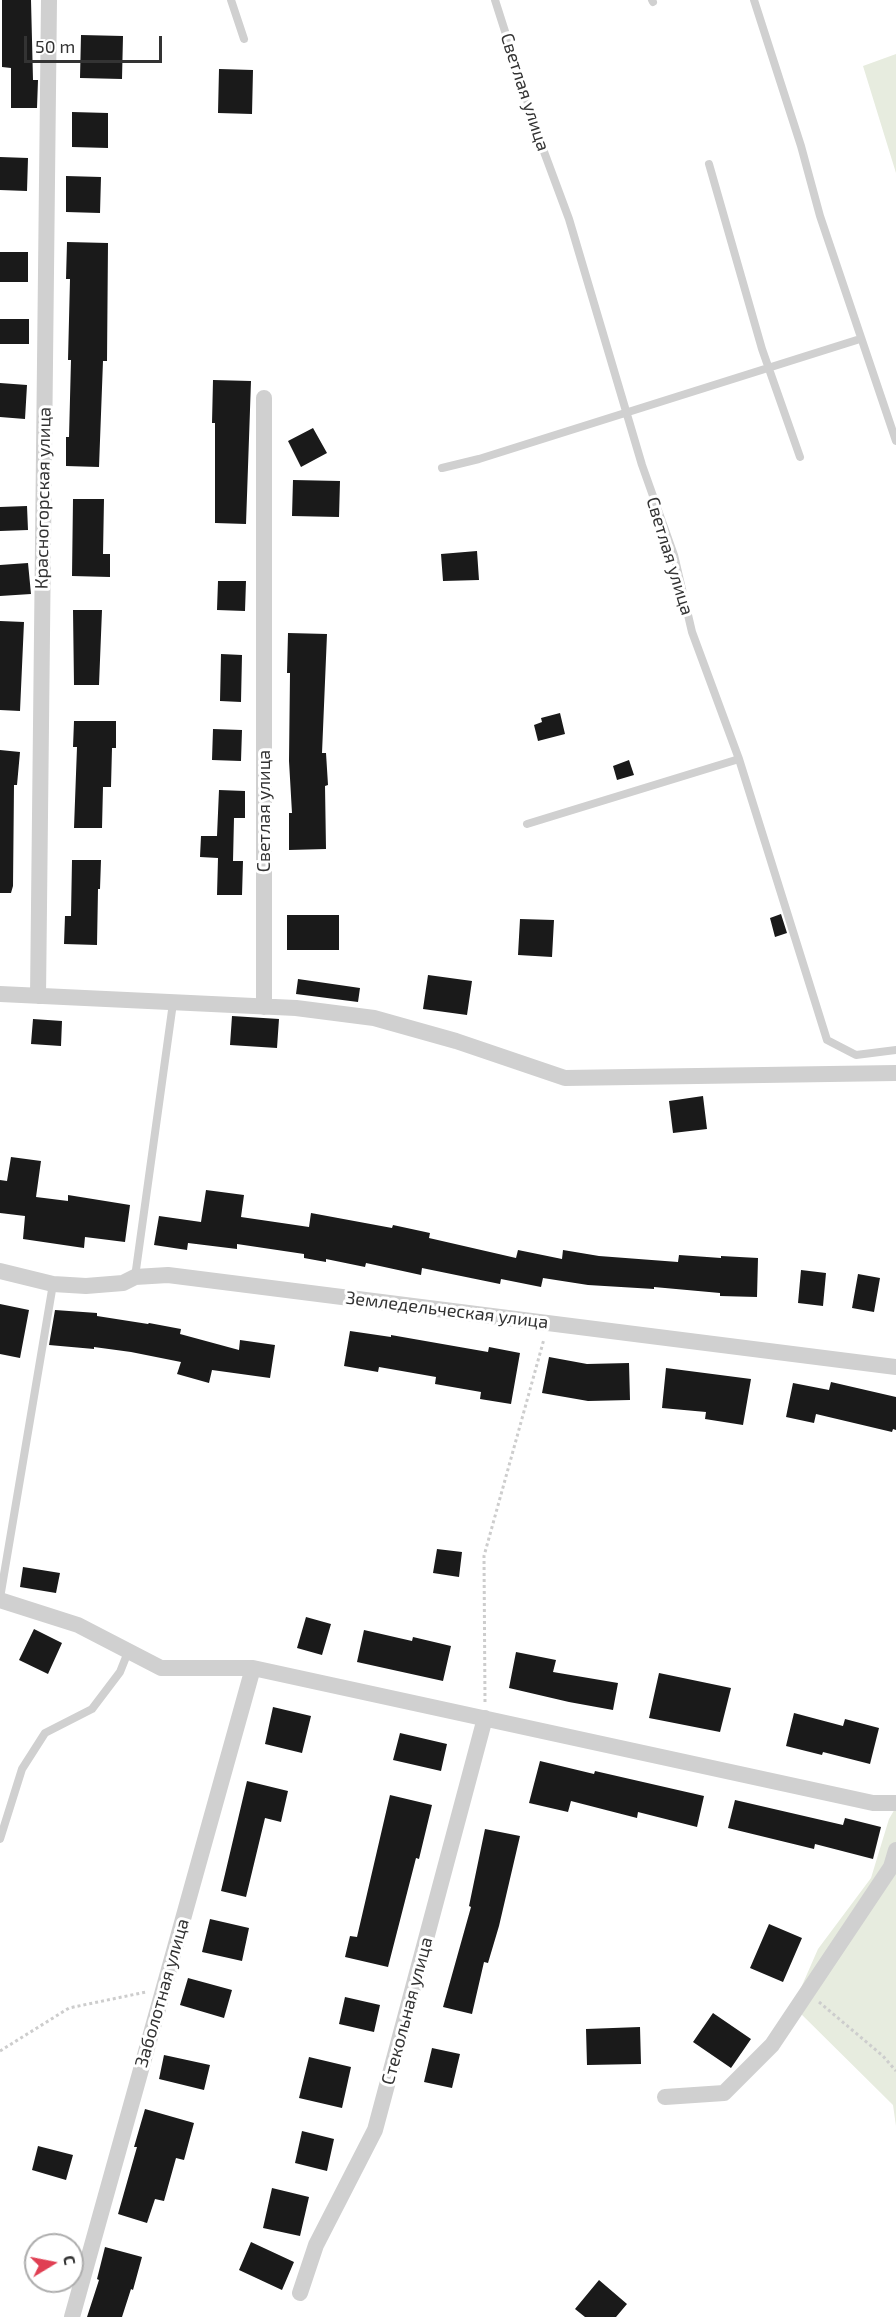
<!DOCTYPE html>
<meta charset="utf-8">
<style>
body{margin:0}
#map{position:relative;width:896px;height:2317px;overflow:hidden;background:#fff;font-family:"Exo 2",sans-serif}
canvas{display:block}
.north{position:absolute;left:24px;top:2233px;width:60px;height:60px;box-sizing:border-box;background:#fff;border:2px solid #adadad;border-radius:50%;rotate:80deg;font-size:16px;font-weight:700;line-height:24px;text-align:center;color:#333}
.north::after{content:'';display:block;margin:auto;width:21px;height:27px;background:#e03f53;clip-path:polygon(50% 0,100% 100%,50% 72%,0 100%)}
.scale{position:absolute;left:24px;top:36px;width:138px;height:27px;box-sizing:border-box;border:3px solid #333;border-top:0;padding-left:8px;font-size:18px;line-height:21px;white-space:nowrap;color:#333;-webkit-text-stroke:4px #fff;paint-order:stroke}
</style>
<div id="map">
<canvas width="896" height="2317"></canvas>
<div class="north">С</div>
<div class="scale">50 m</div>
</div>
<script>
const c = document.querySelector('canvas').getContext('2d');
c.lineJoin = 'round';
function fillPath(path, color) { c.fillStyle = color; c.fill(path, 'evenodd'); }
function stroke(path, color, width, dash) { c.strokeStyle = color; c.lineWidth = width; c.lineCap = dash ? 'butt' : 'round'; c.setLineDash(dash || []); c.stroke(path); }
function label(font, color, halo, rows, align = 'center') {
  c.font = font + ' "Exo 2",sans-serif'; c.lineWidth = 6; c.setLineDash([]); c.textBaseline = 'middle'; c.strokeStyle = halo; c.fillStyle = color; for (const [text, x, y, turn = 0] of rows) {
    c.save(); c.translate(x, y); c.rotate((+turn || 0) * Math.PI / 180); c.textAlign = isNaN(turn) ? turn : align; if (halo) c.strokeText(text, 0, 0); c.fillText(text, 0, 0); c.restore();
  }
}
fillPath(new Path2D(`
 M896 54V173L863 66Z
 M896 1807V2126L893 2105 793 2006 818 1949 871 1878 889 1819Z`), '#e7ecdf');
fillPath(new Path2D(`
 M2 0H31L33 80H38L37 108H11V68L2 67Z
 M81 35 123 36 122 79 80 78Z
 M219 69 253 70 252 114 218 113Z
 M72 112 108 113V148L72 147Z
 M0 157 28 158 27 191 0 190Z
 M66 176 101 177 100 213 66 212Z
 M67 242 108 243 107 361H103L99 467 66 466V437H69L71 360H68L70 279H66Z
 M0 252H28V282H0Z
 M0 319H29V344H0Z
 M213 380 251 381 246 524 215 523V423H212Z
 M0 383 27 385 25 419 0 417Z
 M313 428 327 453 301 467 288 441Z
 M293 480 340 481 339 517 292 516Z
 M73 499H104L103 554H110V577L72 576Z
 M27 506 28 530 0 531V507Z
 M477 551 479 580 443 581 441 554Z
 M28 563 31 594 0 596V565Z
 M218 581H246L245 611 217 610Z
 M73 610H102L99 685H74Z
 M0 621 24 622 20 711 0 710Z
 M288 633 327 634 322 753H326L328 785 325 786 326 849 289 850V813H292L289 761 290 673H287Z
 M221 654 242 655 241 702 220 701Z
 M560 713 565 734 538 741 534 725 542 722 541 718Z
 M74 721H116V748H112L111 787H103L102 828H74L77 747H73Z
 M213 729 242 730 241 761 212 760Z
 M0 750 20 752 17 785H14L13 886 11 893H0Z
 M629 760 634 775 617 780 613 766Z
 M219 790 245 791V818H234L233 861H243L242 895H217L218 858 200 857 201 836H217Z
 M72 860H101L100 889H98L97 945 64 944 65 916H71Z
 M781 914 787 933 775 937 770 918Z
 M287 915H339V950H287Z
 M520 919 554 920 552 957 518 955Z
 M428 975 472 981 467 1015 423 1009Z
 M298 979 360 988 358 1002 296 994Z
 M232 1016 279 1019 277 1048 230 1045Z
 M33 1019 62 1021 61 1046 31 1044Z
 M703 1096 707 1129 673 1133 669 1101Z
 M11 1157 41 1161 36 1197 68 1201V1195L130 1205 125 1242 85 1237 84 1248 23 1239 25 1216 0 1213V1180L7 1181Z
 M206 1190 244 1195 241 1217 309 1227 311 1213 392 1228 393 1225 430 1233 429 1238 516 1258 518 1250 562 1259 563 1250 599 1256 678 1262 679 1255 721 1258V1256L758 1258 757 1297 720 1296V1293L654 1287V1289L588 1285 543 1278 541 1287 501 1279 500 1284 422 1268 421 1275 366 1263 365 1267 326 1259V1262L304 1258V1254L237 1244V1249L188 1243 187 1250 154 1245 159 1216 201 1222Z
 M801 1270 826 1273 823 1306 798 1303Z
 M858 1274 880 1278 874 1312 852 1308Z
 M0 1304 29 1310 20 1358 0 1354Z
 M55 1310 97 1313V1316L148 1324 149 1323 181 1329 180 1334 239 1350 240 1340 275 1345 270 1378 212 1370 209 1383 177 1374 181 1362 131 1352 94 1347V1349L49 1345Z
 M350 1331 391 1337V1335L488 1352 489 1347 520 1353 511 1404 480 1399 481 1392 435 1384 436 1377 379 1367 378 1372 344 1366Z
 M549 1357 587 1364 629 1363 630 1400 588 1401 542 1393Z
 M666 1368 751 1379 743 1425 705 1419 706 1412 662 1408Z
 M831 1382 896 1397V1430L893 1429 892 1432 816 1414 814 1423 786 1417 793 1383 829 1390Z
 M437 1549 462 1552 459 1577 433 1573Z
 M23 1567 60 1573 56 1593 20 1587Z
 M306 1617 331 1624 322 1655 297 1648Z
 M34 1629 62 1643 48 1674 19 1660Z
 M364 1630 412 1641 413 1637 451 1646 443 1681 357 1662Z
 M516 1652 556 1660 553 1672 618 1683 613 1710 569 1702 509 1688Z
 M659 1673 731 1688 720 1732 649 1718Z
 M273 1707 311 1716 302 1753 265 1744Z
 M794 1713 843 1726 845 1719 879 1728 870 1764 823 1752 822 1755 786 1746Z
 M400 1733 447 1744 441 1771 393 1760Z
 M540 1761 594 1774 595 1771 704 1796 697 1827 638 1812 637 1818 571 1801 568 1812 529 1803Z
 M247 1781 288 1791 281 1822 265 1818 246 1897 221 1891Z
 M390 1795 432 1805 419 1859 416 1858 388 1967 345 1957 350 1936 357 1937Z
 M735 1800 843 1825 845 1818 881 1827 873 1859 815 1844 814 1849 728 1828Z
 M485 1829 520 1836 499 1926 488 1963 484 1962 472 2014 443 2007 471 1907 469 1906Z
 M210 1919 249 1928 242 1961 202 1952Z
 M769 1924 802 1938 783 1982 750 1968Z
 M188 1978 232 1990 224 2018 180 2005Z
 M345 1997 380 2005 374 2032 339 2024Z
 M713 2013 751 2039 731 2068 693 2042Z
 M640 2027 641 2064 587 2065 586 2029Z
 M432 2048 460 2054 452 2088 424 2082Z
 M164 2055 210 2065 204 2090 159 2079Z
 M309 2057 351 2067 342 2108 299 2098Z
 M145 2109 194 2123 184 2160 176 2158 164 2201 155 2199 147 2223 118 2214 137 2147H134Z
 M302 2131 334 2139 327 2171 295 2163Z
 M38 2146 73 2155 66 2180 32 2170Z
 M272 2188 309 2197 300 2236 263 2228Z
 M251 2242 294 2262 282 2290 239 2270Z
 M105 2247 142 2257 133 2290 131 2289 122 2317H87L99 2280 97 2279Z
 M599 2280 627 2304 616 2317H585L575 2309Z`), '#1a1a1a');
stroke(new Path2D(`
 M485 1702 484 1556 544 1339
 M819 2002 883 2056 896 2071
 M0 2051 69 2008 146 1992`), '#cdcdcd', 3, [3, 3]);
stroke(new Path2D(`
 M231 0 244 39
 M495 0 540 141 569 219 642 465 674 555 692 632 739 759 827 1040 856 1055 896 1050
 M652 0 653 2
 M754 0 801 146 820 216 896 441
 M709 164 762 349 800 457
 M442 468 479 459 860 339
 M527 824 739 759
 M135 1277 173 1003
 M0 1598 53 1284
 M0 1839 22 1769 45 1733 92 1709 120 1672 128 1652`), '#d0d0d0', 8);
stroke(new Path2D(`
 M0 994 296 1008 374 1018 456 1041 565 1078 896 1073
 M38 996 49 0
 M264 1007V398
 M0 1271 53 1284 86 1286 123 1283 135 1277 168 1275 896 1367
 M0 1600 78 1625 161 1668H253L873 1803H896
 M665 2097 724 2093 772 2045 891 1867 896 1850
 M300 2293 316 2245 375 2130 485 1718
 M72 2317 253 1668`), '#d0d0d0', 16);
label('18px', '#333', '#fff', [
 ["Светлая улица",525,92,72],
 ["Красногорская улица",43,498,-89],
 ["Светлая улица",670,556,73],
 ["Светлая улица",264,811,-90],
 ["Земледельческая улица",447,1310,7],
 ["Заболотная улица",162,1993,-74],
 ["Стекольная улица",407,2011,-75]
]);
</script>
